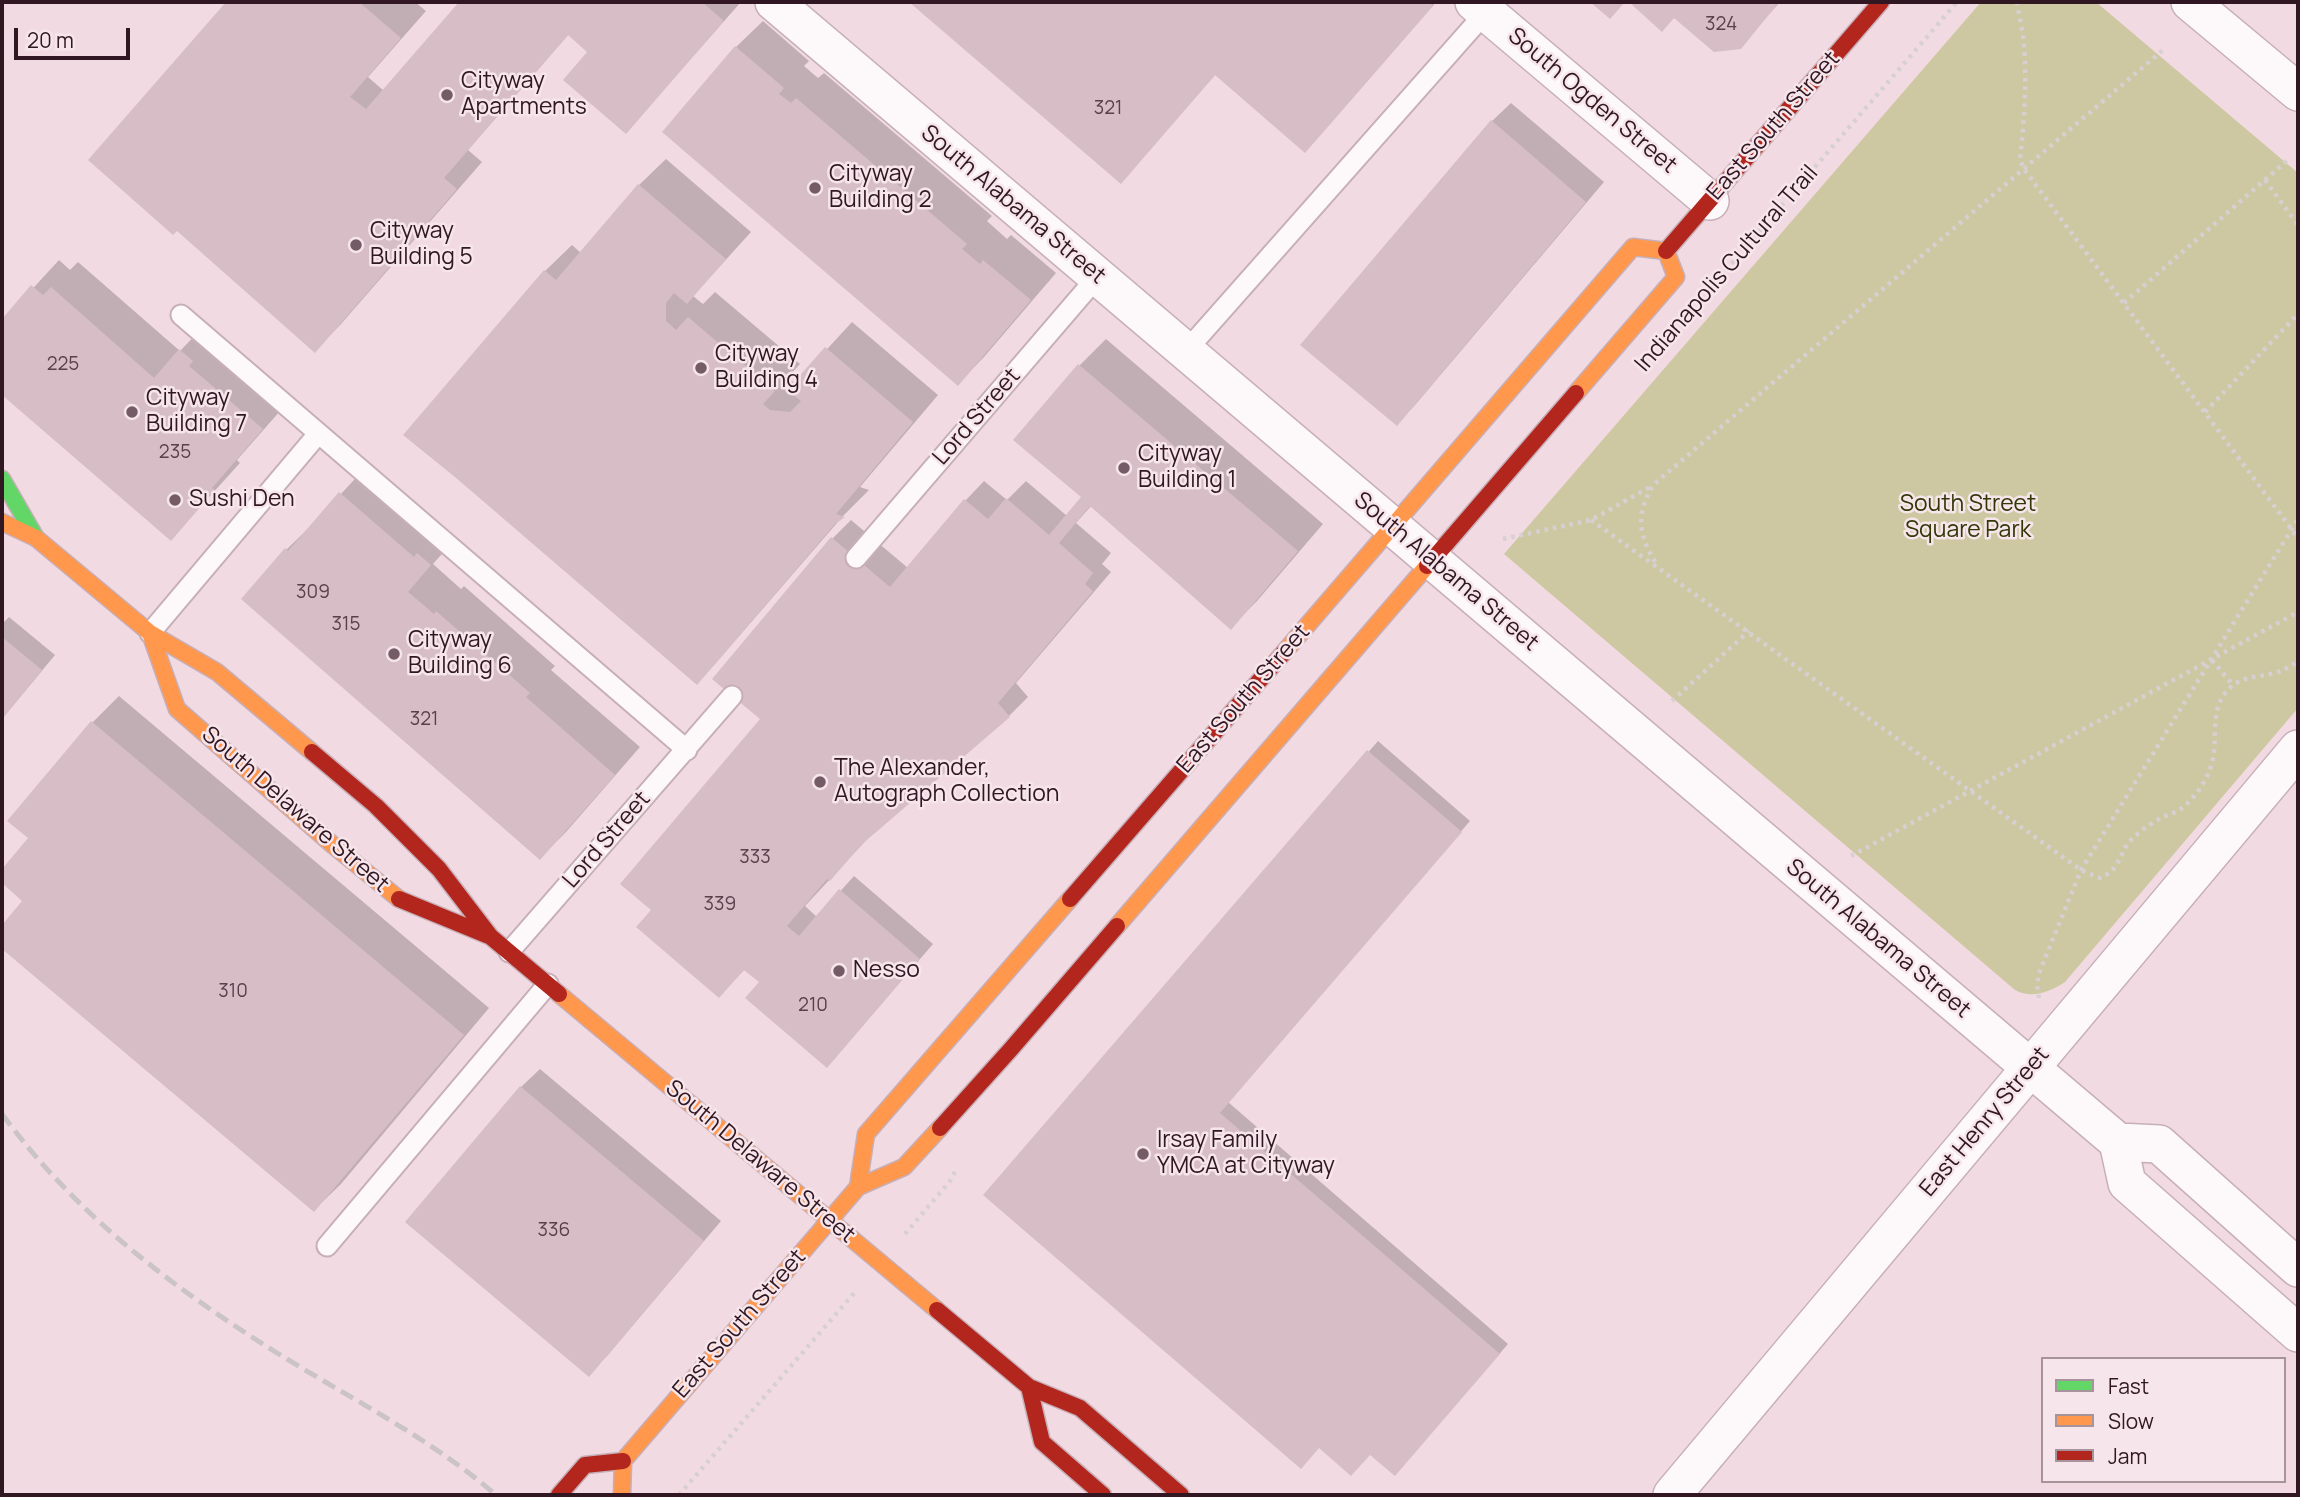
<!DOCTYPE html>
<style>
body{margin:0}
#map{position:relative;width:2300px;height:1497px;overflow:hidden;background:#f2dae2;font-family:Manrope,sans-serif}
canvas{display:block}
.frame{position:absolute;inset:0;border:4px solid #311722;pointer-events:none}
.legend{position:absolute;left:2041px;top:1357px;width:245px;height:126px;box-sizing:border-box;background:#f6e6eb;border:2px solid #a7939b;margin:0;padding:9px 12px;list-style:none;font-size:21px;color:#311722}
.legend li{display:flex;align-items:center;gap:14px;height:35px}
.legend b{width:35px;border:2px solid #a7939b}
.scale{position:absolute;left:14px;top:28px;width:116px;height:32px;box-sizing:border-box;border:4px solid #311722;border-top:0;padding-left:9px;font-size:21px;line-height:24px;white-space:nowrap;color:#311722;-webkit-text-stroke:5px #f6e6eb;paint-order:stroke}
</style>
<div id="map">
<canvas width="2300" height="1497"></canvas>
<div class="frame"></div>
<ul class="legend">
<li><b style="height:9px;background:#63d668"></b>Fast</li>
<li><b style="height:9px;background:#ff974d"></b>Slow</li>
<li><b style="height:9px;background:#b3261e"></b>Jam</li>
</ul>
<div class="scale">20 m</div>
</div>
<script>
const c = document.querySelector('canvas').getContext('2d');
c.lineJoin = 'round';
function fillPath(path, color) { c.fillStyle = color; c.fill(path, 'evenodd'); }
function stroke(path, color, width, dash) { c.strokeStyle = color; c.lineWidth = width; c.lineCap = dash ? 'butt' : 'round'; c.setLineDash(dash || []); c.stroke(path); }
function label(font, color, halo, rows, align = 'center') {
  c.font = font + ' Manrope,sans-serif'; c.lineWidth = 5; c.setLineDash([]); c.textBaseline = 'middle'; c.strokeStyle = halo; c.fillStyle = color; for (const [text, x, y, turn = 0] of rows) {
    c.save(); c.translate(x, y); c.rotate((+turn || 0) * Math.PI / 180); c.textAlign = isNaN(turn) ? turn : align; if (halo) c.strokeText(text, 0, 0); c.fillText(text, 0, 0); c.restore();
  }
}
fillPath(new Path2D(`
 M1981 2H2096L2298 173V708L2065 982C2050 992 2032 999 2015 990L1504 554Z`), '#cdc8a1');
fillPath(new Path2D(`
 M228 2H415L426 11 368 77 384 91 462 2H741L626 132 590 52 569 34 468 150 482 162 341 324 315 351 177 229 90 160Z
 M912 2H1436L1323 132 1216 74 1121 182Z
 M1631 2H1780L1740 47 1675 16 1662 29Z
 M763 21 809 61 804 66 818 78 824 73 992 216 987 221 1007 239 1011 235 1056 273 984 357 958 384 736 47Z
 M1511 103 1604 182 1415 405 1396 424 1492 121Z
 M666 159 751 232 693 296 703 304 715 292 800 364 788 377 795 384 852 322 938 395 860 487 869 490 843 516 715 664 696 683 456 475 405 435 545 271 572 245 581 253 639 185Z
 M59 260 70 270 78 262 180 351 206 324 288 402 237 460 240 463 171 539 2 392V322Z
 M1106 339 1323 524 1257 601 1231 627 1092 505 1076 523 1111 553 1102 564 1111 572 1016 683 1028 697 1009 716 871 835 805 906 817 917 854 876 933 944 841 1051 745 969 719 996 654 910 762 719 714 679 833 538 851 520 908 568 966 500 984 481 1007 500 1026 481 1067 516 1083 497 1016 439 1080 365Z
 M366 467 441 532 445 528 456 538 433 564 461 589 464 586 555 666 551 670 640 747 566 832 540 858 243 599 287 549 313 524Z
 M9 617 55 655 2 719V624Z
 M119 696 489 1008 341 1184 314 1210 2 947V928L25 901 2 881V872L30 838 93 722Z
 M1378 741 1470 821 1228 1102 1508 1344 1404 1464 1371 1453 1319 1446 985 1194Z
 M540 1069 721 1221 607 1356 588 1375 521 1087Z`), '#0003');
fillPath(new Path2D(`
 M226 2H359L401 38 350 97 366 109 459 2H702L724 21 626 134 563 80 587 52 568 35 444 178 457 189 315 353 177 231 173 235 88 160Z
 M909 2H1429L1433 6 1305 153 1215 75 1121 184Z
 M1590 2H1625L1610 19Z
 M1629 2H1779L1741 49 1714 52 1674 18 1662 32Z
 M735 46 784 88 779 94 791 103 796 98 967 244 962 249 980 264 983 260 1031 300 958 386 662 132Z
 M1491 120 1586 202 1397 426 1300 345Z
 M638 184 726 259 687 304 674 293 666 303V321L676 330 688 317 775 391 763 404 770 410 790 412 801 401 787 390 825 347 913 422 836 514 845 517 835 524 697 685 455 477 403 435 544 270 556 280Z
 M31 285 43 295 51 287 154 378 179 349 193 361 189 366 263 429 212 488 215 490 171 541 2 395V319Z
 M1078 364 1298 551 1231 630 1090 506 1059 543 1093 573 1085 584 1093 591 998 703 1010 717 861 845 830 881 827 879 787 926 799 936 839 889 920 959 827 1068 745 998 759 982 744 970 719 998 636 927 651 910 620 884 760 719 712 679 831 537 890 587 964 499 988 519 1006 498 1049 535 1081 497 1013 440Z
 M339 492 414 557 417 553 431 565 408 592 434 614 436 611 530 693 526 697 615 775 540 860 241 599 285 548 288 551Z
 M2 637 42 670 2 719Z
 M91 721 464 1035 314 1212 2 949V925L22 901 2 883V869L28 838 7 821Z
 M1367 750 1462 832 1220 1113 1500 1354 1395 1476 1370 1455 1351 1476 1319 1448 1301 1469 983 1195Z
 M520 1086 704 1241 589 1377 405 1222Z`), '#d6bdc6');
const lane = new Path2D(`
 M181 315 687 750
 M1186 351 1486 12
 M856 558 1098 276
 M150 633 318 434
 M509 952 732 696
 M327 1246 548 984`);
const street = new Path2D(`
 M774 2 2118 1142 2159 1144 2298 1268
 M1474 2 1710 201
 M2190 2 2298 92
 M2118 1142 2127 1183 2298 1333
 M1672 1495 2298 749`);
const fast = new Path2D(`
 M2 479 36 538`);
const slow = new Path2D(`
 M1576 393 1676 277 1666 251
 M2 522 36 538 150 633 217 672 312 752
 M150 633 177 709 334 846 399 899
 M1286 650 1633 247 1666 251
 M1117 926 1427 566
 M559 994 937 1310
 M858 1187 866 1134 1070 899
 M622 1495 623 1461 858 1187 904 1167 940 1128`);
const jam = new Path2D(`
 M1666 251 1881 2
 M1427 566 1576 393
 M312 752 376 806 439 869 491 937 559 994
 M399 899 489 936
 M1070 899 1286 650
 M940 1128 1011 1049 1117 926
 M937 1310 1029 1387 1080 1408 1181 1495
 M1029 1387 1042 1442 1103 1495
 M559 1495 585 1465 623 1461`);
stroke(lane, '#c7afb8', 23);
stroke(street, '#c7afb8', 40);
stroke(fast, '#c7afb8', 19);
stroke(slow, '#c7afb8', 19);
stroke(jam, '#c7afb8', 19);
stroke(new Path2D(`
 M2017 2C2019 16 2023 30 2024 45 2027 84 2024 122 2020 160L2024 169 2298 538
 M2265 180 2298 225
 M1715 283 1957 2
 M2124 303 2290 158
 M2205 412 2298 314
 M1591 520 2081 870 2100 878C2122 869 2118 852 2133 838 2141 830 2153 822 2163 817 2170 814 2177 812 2182 808 2194 799 2205 783 2210 769 2220 744 2208 714 2226 692 2239 676 2256 678 2274 673 2283 671 2290 666 2298 662
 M1503 539 1591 520 1652 486
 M1655 562C1638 533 1636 515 1653 485L2163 50
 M2212 660 2233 685
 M1672 701 1749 631
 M1851 856 2298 612
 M2039 998 2037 985 2039 973 2081 870 2298 519
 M905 1234 950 1181 956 1170
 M679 1495 856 1291`), '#d7d0d2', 4.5, [3.5, 5]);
stroke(lane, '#fdf9fb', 19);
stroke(street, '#fdf9fb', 37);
stroke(fast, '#63d668', 16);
stroke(slow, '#ff974d', 16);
stroke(jam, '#b3261e', 16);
stroke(new Path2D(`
 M2 1114C78 1217 174 1289 282 1356 355 1401 431 1439 496 1495`), '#cbc4c7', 5, [14, 7]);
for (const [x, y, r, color] of [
 [447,95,7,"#755b65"],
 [815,188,7,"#755b65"],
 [356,245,7,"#755b65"],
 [701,368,7,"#755b65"],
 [132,412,7,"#755b65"],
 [1124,468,7,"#755b65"],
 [175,500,7,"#755b65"],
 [394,654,7,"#755b65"],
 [820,782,7,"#755b65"],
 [839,971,7,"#755b65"],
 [1143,1154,7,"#755b65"]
]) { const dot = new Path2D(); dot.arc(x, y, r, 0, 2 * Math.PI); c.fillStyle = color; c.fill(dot); stroke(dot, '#f6e6eb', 2.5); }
label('19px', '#5a404b', null, [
 ["324",1721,25],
 ["321",1108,109],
 ["225",63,365],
 ["235",175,453],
 ["309",313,593],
 ["315",346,625],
 ["321",424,720],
 ["333",755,858],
 ["339",720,905],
 ["310",233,992],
 ["210",813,1006],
 ["336",554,1231]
]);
label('23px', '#311722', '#f6e6eb', [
 ["Cityway",461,82],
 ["Apartments",461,108],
 ["Cityway",829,175],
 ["Building 2",829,201],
 ["Cityway",370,232],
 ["Building 5",370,258],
 ["Cityway",715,355],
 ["Building 4",715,381],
 ["Cityway",146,399],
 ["Building 7",146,425],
 ["Cityway",1138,455],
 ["Building 1",1138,481],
 ["Sushi Den",189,500],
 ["Cityway",408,641],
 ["Building 6",408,667],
 ["The Alexander,",834,769],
 ["Autograph Collection",834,795],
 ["Nesso",853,971],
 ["Irsay Family",1157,1141],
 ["YMCA at Cityway",1157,1167]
], 'left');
label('23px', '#311722', '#f6e6eb', [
 ["South Ogden Street",1592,101,40],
 ["East South Street",1774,126,-49],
 ["South Alabama Street",1013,205,40],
 ["Indianapolis Cultural Trail",1727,269,-49],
 ["Lord Street",977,417,-49],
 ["South Alabama Street",1446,572,40],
 ["East South Street",1244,699,-49],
 ["South Delaware Street",295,810,41],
 ["Lord Street",607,840,-49],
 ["South Alabama Street",1878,939,40],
 ["East Henry Street",1985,1122,-50],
 ["South Delaware Street",760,1162,40],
 ["East South Street",740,1324,-49]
]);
label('23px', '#323706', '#f6e6eb', [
 ["South Street",1968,505],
 ["Square Park",1968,531]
]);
</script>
